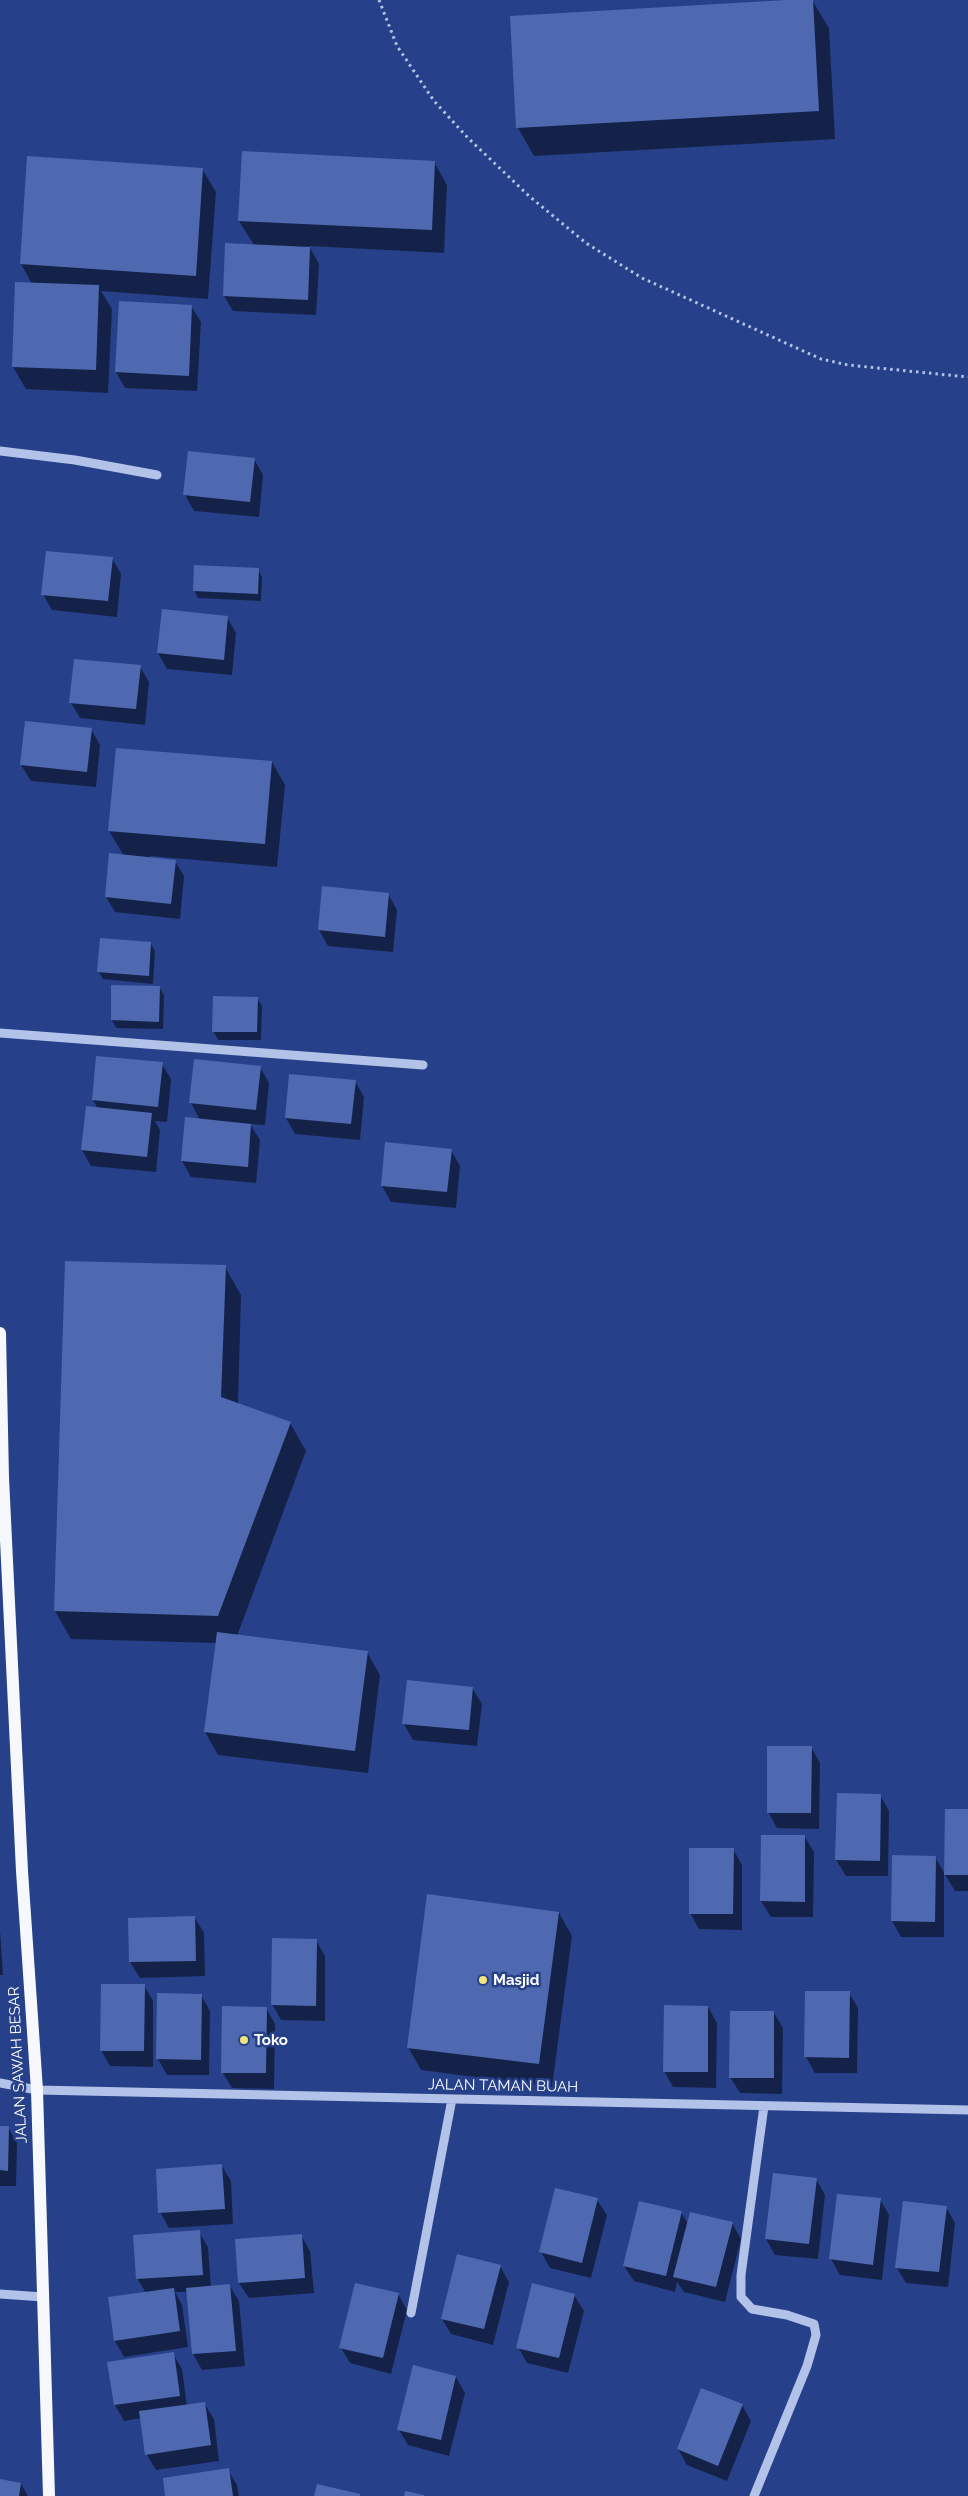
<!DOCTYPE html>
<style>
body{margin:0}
canvas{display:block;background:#264089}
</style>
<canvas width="968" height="2496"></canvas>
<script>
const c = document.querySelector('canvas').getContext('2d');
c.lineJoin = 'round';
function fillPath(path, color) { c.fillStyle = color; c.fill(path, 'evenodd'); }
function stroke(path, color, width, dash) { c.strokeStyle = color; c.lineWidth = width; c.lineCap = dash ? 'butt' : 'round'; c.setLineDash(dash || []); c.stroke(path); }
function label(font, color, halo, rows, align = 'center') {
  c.font = font + ' Raleway,sans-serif'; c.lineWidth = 5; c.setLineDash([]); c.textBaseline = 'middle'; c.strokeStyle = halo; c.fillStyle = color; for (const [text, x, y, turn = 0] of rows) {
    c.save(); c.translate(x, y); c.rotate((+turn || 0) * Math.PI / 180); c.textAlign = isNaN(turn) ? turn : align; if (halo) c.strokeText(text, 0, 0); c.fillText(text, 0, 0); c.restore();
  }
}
fillPath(new Path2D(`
 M812 0 829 28 835 139 534 156 518 128 511 17Z
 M434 162 447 185 444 253 309 246 319 264 316 315 233 311 224 296 254 245 239 221Z
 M202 169 216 192 208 299 101 291 112 309 108 393 26 389 13 367 32 284 21 264Z
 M120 302 191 306 201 322 197 391 125 388 116 372Z
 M254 459 263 475 259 517 194 511 185 495Z
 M112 558 121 574 117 617 52 610 43 594Z
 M258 569 262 577 261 601 198 598 194 590Z
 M227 617 236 633 232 675 167 669 158 653Z
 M140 667 149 682 145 725 80 718 71 703Z
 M91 729 100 745 96 787 31 781 21 765Z
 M272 762 285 785 277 867 150 856V858L175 861 184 876 180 919 115 912 106 897 124 856 109 831Z
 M323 888 388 894 397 910 393 952 328 946 319 930Z
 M151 944 155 951 153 984 103 979 98 971Z
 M112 986 159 987 164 995 163 1029 116 1028 112 1020Z
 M257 998 262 1006 261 1040H218L214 1032Z
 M97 1058 162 1064 171 1079 167 1122 155 1121 160 1130 156 1172 91 1166 82 1150 98 1109 93 1100Z
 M195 1061 260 1067 269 1083 265 1125 250 1124 260 1140 256 1183 191 1177 182 1161 186 1119 200 1120 191 1103Z
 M355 1081 364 1097 360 1140 295 1134 286 1118Z
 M451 1150 460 1166 456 1208 391 1202 382 1186Z
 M225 1267 241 1295 238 1404 290 1423 306 1451 237 1636 367 1652 380 1675 368 1773 218 1755 205 1732 216 1643 71 1639 55 1611Z
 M472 1688 482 1704 477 1746 413 1740 404 1724Z
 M811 1747 820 1763 819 1829 777 1828 768 1812Z
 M838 1795H880L889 1811 888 1876H846L836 1860Z
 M968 1810V1891H955L944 1873V1937H901L892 1921 893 1856 935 1857 945 1874Z
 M805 1837 814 1852 813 1917H771L761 1901Z
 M733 1849 742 1865V1930L699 1929 690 1913Z
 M559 1913 572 1936 552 2087 421 2070 408 2047Z
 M195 1918 204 1933 205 1976 140 1978 130 1962V1919Z
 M0 1930 3 1975H0Z
 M316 1940 325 1956V2021L281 2020 272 2004Z
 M144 1985 153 2001V2067L110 2066 101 2050Z
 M849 1993 858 2008 857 2073H815L806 2057Z
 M158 1994 201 1995 210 2011 209 2075H167L158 2059Z
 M708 2007 717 2023 716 2088 673 2087 664 2071Z
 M266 2008 275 2024 274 2089 232 2088 223 2073Z
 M774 2013 783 2028 782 2094 740 2093 730 2077Z
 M0 2127H8L17 2143 16 2186H0Z
 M222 2166 231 2181 233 2224 169 2228 160 2212Z
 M816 2179 825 2195 818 2259 775 2255 766 2239Z
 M880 2199 889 2215 882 2280 840 2275 831 2259Z
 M597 2200 607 2215 591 2278 550 2268 541 2252Z
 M946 2207 955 2223 948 2287 906 2283 896 2267Z
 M681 2212 688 2224 732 2223 741 2239 725 2302 684 2292 677 2282 675 2292 634 2281 624 2266Z
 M199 2232 208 2247 211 2287 230 2286 239 2301 245 2366 202 2370 193 2354 188 2292H175L182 2305 188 2347 124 2357 115 2341 109 2298 146 2293 137 2278Z
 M301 2235 310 2251 314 2293 249 2298 239 2283Z
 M500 2266 509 2282 493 2345 451 2334 442 2319Z
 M398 2294 407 2310 391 2374 350 2363 341 2348Z
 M574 2295 584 2311 568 2373 527 2363 518 2347Z
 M173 2354 182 2369 187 2406 204 2403 214 2419 219 2461 156 2470 147 2455 141 2418 124 2421 115 2405 109 2363Z
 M456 2377 465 2393 449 2456 408 2445 399 2430Z
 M742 2405 751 2421 727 2481 687 2465 678 2449Z
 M228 2470 237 2485 239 2496H166Z
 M0 2480 21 2484 28 2496H0Z`), '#0007');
fillPath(new Path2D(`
 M786 0H813L819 111 516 128 510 16Z
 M242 151 435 161 432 230 238 221Z
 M27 156 203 168 196 276 20 264Z
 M225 243 310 247 308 300 223 296Z
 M15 282 99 285 96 370 12 367Z
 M119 301 192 305 189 376 115 372Z
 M188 451 255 458 250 502 183 495Z
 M46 551 113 557 108 601 41 595Z
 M194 565 259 568 258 594 193 591Z
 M162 609 228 616 224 660 157 653Z
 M74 659 141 665 136 709 69 703Z
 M25 721 92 728 87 772 20 765Z
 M116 748 272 761 265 844 108 831Z
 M109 853 176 860 171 904 105 897Z
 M322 886 389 893 385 937 318 930Z
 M100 938 151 942 149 976 97 972Z
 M111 985 160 986 159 1022 111 1020Z
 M213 996 258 997 257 1032H212Z
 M96 1056 163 1062 158 1107 92 1100Z
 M194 1059 261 1066 256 1110 189 1103Z
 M289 1074 356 1080 351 1124 285 1118Z
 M86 1106 152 1113 147 1157 81 1150Z
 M185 1117 251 1124 248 1167 181 1161Z
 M385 1142 452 1149 447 1192 381 1186Z
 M65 1261 226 1265 221 1397 291 1422 218 1616 54 1611Z
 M217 1632 368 1651 355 1751 204 1732Z
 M407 1680 473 1687 469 1730 402 1724Z
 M767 1746H812L811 1813H767Z
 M837 1793 881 1794 880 1861 835 1860Z
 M945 1809H968V1875H944Z
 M761 1835H805V1902L760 1901Z
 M689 1848H734L733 1914H689Z
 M892 1855 936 1856 935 1922 891 1921Z
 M427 1894 559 1912 539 2064 407 2048Z
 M195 1916 196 1961 129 1962 128 1918Z
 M272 1938 317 1939 316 2006 271 2005Z
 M101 1984H145L144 2051H100Z
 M805 1991H850L849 2058 804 2057Z
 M157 1993 202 1994 201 2060 156 2059Z
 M664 2005 708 2006V2072H663Z
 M222 2006 267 2007 266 2073H221Z
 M730 2011H774V2078H729Z
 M0 2126H9L8 2171 0 2170Z
 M222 2164 225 2209 158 2213 156 2169Z
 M773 2173 817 2178 809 2244 765 2239Z
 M555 2188 598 2198 582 2263 539 2252Z
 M837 2194 881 2198 873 2265 829 2259Z
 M639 2201 682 2211 666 2276 623 2266Z
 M903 2201 947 2206 939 2272 895 2268Z
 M690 2212 733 2222 716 2287 673 2277Z
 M200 2230 203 2275 136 2279 133 2235Z
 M302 2234 305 2278 238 2283 235 2239Z
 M457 2254 501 2265 484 2329 441 2319Z
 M355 2283 399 2293 383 2358 339 2348Z
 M532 2283 575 2294 559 2358 516 2348Z
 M230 2284 236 2351 192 2354 186 2288Z
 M174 2288 180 2331 114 2341 108 2297Z
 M174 2352 180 2396 114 2405 107 2362Z
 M413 2365 456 2376 441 2440 397 2430Z
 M701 2388 743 2404 718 2466 677 2449Z
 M205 2402 211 2445 145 2455 139 2411Z
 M229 2468 233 2496H165L163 2478Z
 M0 2479 21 2483 19 2496H0Z
 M317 2484 360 2494V2496H314Z
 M405 2491 424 2495V2496H404Z`), '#4e69b0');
stroke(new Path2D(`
 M379 0 397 46 434 101 468 138 529 196 586 243 642 278 821 359 848 365 968 377`), '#b3c2e9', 3, [2.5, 4]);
stroke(new Path2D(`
 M0 451 75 460 157 475
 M0 1033 423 1065
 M0 2083 37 2090 968 2110
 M0 2294 43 2297
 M411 2313 452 2099
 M754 2496 807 2366 816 2335 814 2324 787 2315 752 2309 741 2297V2275L764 2106`), '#b3c2e9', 9);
stroke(new Path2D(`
 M0 1333 3 1478 22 1871 37 2090 49 2496`), '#f6f8fe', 12);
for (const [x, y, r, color] of [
 [483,1980,5,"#f2e478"],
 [244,2040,5,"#f2e478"]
]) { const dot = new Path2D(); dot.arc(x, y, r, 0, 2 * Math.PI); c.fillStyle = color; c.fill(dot); stroke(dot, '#264089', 2); }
label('bold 15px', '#fff', '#264089', [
 ["Masjid",493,1980],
 ["Toko",254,2040]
], 'left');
label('15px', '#fff', '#264089', [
 ["JALAN SAWAH BESAR",18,2065,-93],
 ["JALAN TAMAN BUAH",503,2086,1]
]);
</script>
